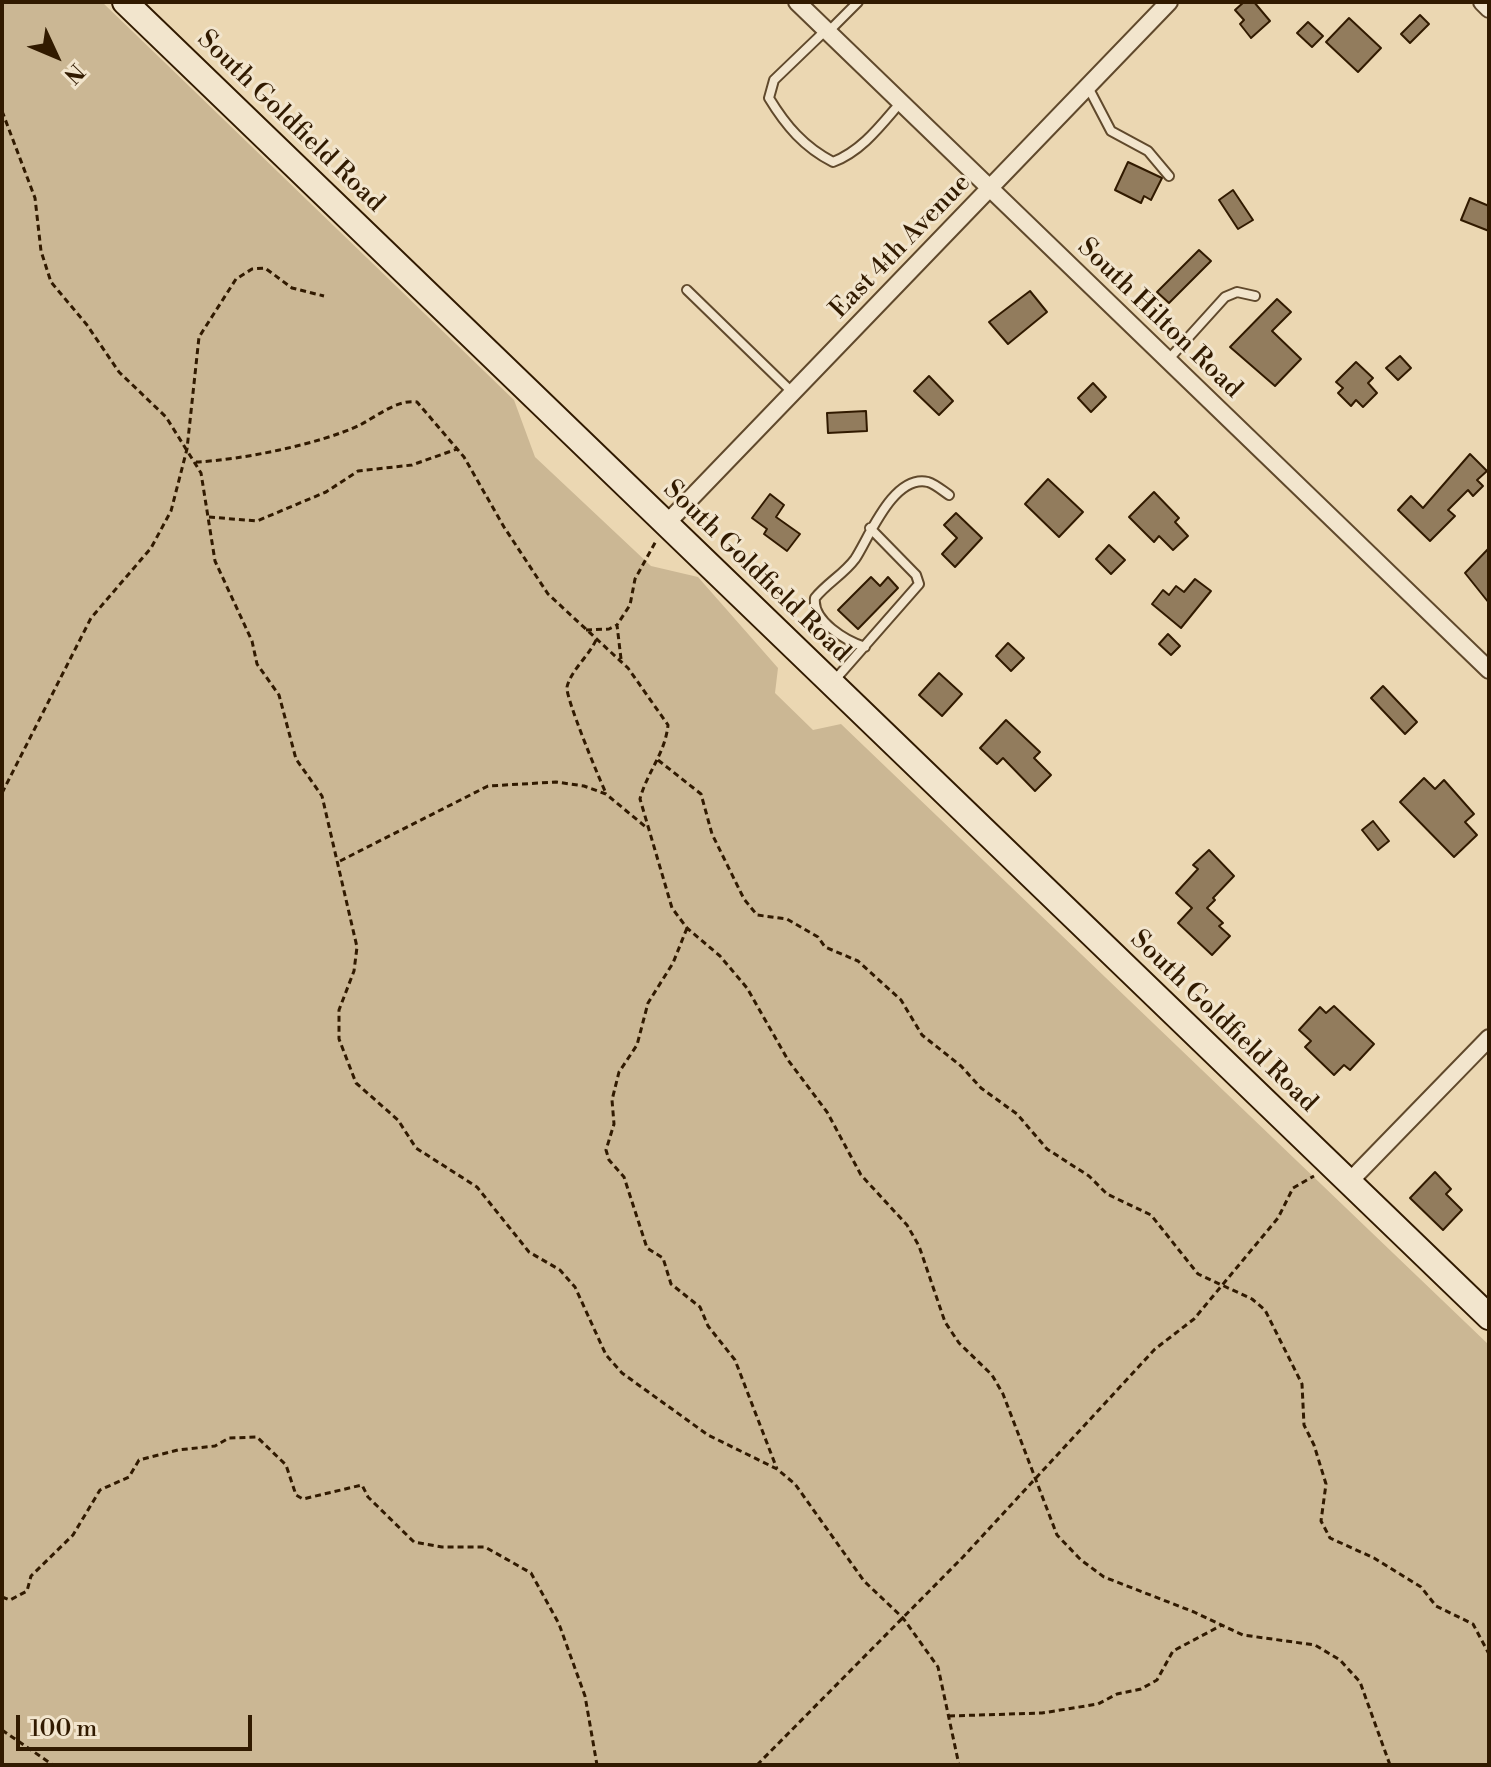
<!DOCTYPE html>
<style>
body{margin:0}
#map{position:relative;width:1491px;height:1767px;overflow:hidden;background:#ebd7b2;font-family:"Libre Bodoni",serif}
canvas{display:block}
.frame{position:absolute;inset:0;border:4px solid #311a00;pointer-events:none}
.north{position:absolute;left:16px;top:16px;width:80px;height:80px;-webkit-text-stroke:6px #f2e5cd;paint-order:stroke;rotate:134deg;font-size:22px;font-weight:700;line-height:32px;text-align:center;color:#311a00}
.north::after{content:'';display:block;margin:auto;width:28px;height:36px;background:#311a00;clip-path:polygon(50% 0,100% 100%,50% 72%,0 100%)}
.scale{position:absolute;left:16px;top:1715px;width:236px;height:36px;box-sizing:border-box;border:4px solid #311a00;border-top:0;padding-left:10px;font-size:24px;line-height:28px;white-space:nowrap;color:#311a00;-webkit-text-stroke:6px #f2e5cd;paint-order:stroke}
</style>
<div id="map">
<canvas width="1491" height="1767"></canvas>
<div class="frame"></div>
<div class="north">N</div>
<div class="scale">100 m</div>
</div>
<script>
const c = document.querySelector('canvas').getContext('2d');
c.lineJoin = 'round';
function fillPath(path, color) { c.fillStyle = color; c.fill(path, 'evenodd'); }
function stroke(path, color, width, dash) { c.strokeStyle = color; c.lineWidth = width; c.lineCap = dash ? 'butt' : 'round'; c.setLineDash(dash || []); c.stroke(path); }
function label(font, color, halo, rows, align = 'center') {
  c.font = font + ' "Libre Bodoni",serif'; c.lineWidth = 6; c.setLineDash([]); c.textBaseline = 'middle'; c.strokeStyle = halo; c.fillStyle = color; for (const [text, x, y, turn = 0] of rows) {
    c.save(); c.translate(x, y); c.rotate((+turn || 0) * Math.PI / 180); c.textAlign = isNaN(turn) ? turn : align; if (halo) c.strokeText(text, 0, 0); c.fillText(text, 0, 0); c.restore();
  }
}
fillPath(new Path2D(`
 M2 2H102L514 400 535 457 651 566 698 577 778 668 775 693 813 730 841 724 1489 1345V1765H2Z`), '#cbb794');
const building = new Path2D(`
 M1244 2H1254L1270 21 1251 38 1240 24 1244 20 1235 10Z
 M1420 15 1429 24 1410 43 1401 34Z
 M1349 18 1381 48 1358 72 1326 42Z
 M1308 22 1323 36 1312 47 1297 33Z
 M1128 162 1162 178 1151 200 1144 196 1141 203 1115 190Z
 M1233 190 1253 220 1238 229 1219 200Z
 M1470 198 1489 206V231L1461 220Z
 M1199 250 1211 261 1169 303 1157 292Z
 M1030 291 1047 312 1008 344 989 322Z
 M1277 299 1291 312 1272 331 1301 359 1275 386 1230 347Z
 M1400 356 1411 368 1398 380 1386 368Z
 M1356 362 1373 378 1368 383 1377 393 1363 407 1356 400 1351 406 1338 393 1343 388 1336 382Z
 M929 376 953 401 939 415 914 391Z
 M1093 383 1106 397 1091 412 1078 398Z
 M866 411 867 431 828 433 827 413Z
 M1470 454 1487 471 1477 480 1483 486 1473 496 1468 490 1448 510 1455 516 1430 541 1398 510 1411 496 1423 508Z
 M1048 479 1083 512 1059 537 1025 504Z
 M1154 492 1179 518 1175 522 1188 536 1173 550 1159 536 1154 542 1129 517Z
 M770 494 784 505 776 517 800 534 787 551 764 534 767 529 752 518Z
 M956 513 982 538 955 567 942 554 957 538 944 525Z
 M1109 545 1125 560 1111 574 1096 559Z
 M1489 548V603L1465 573Z
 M871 577 880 586 888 577 898 588 858 629 838 610Z
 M1195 579 1211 591 1181 628 1152 604 1163 590 1169 595 1176 586 1184 592Z
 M1168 634 1180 646 1171 655 1159 644Z
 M1008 643 1024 658 1011 671 996 656Z
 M939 673 962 694 942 716 919 695Z
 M1383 686 1417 722 1405 734 1371 698Z
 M1006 720 1040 752 1034 758 1051 775 1035 791 1003 758 997 764 980 748Z
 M1424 778 1435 789 1444 780 1474 814 1465 822 1477 835 1454 857 1400 802Z
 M1373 821 1389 841 1378 850 1362 830Z
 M1209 850 1234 876 1213 898 1215 900 1207 908 1223 923 1219 926 1230 936 1212 955 1178 923 1192 908 1176 893 1198 869 1193 865Z
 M1334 1006 1374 1044 1350 1070 1344 1065 1334 1075 1305 1047 1311 1041 1299 1030 1320 1007 1326 1013Z
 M1435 1172 1451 1189 1446 1194 1462 1210 1443 1230 1410 1198Z`);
fillPath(building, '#927c5d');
stroke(building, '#311a00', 2);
const lane = new Path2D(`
 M826 30 774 80 769 98C786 126 804 147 833 162 862 151 881 125 901 102
 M828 32 858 2
 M1088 87 1111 131 1148 151 1169 176
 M687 290 792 392
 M1168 360 1225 297 1237 292 1255 296
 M865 647C846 641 812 621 815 598 827 583 844 574 855 559 869 538 893 474 928 482 935 484 943 491 949 495
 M833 682 919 584 916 575 870 528`);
const street = new Path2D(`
 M797 2 1489 670
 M1482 2 1489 9
 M666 524 1169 2
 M1349 1182 1489 1038`);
const secondary = new Path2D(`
 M125 2 1489 1317`);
stroke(lane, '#60492c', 12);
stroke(street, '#60492c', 20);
stroke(secondary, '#311a00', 28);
stroke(new Path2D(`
 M2 111 35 198 41 251 51 282 87 325 119 372 166 417 201 473 215 561 252 641 257 664 279 695 296 759 322 796 357 947 354 971 339 1010V1039L356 1083 398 1120 416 1148 477 1187 529 1252 560 1270 575 1287 606 1355 622 1373 708 1435 777 1469 795 1484 864 1581 903 1618 938 1667 959 1765
 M196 462C241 460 320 444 360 425 377 416 398 399 417 402L464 457 504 527 548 594 628 668 668 725C665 754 647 772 640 799L672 908 687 928 720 956 747 988 788 1060 827 1112 861 1175 907 1225 919 1246 945 1322 959 1343 992 1375 1003 1394 1057 1535 1081 1560 1104 1577 1194 1612 1243 1635 1315 1645 1340 1660 1360 1682 1390 1765
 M209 517 257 521 326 492 358 471 412 465 457 449
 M586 630 609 629 617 625
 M596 640C589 656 571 670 567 687 565 696 598 776 605 791
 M621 659 617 625 630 605 635 579 656 541
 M658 760 701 794 712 834 744 899 757 915 787 919 818 937 825 947 858 961 901 1000 922 1035 961 1066 981 1088 1017 1114 1047 1149 1089 1176 1107 1194 1151 1215 1198 1274 1252 1299 1265 1310 1302 1384 1304 1425 1314 1445 1326 1484 1321 1521 1330 1538 1374 1558 1421 1587 1436 1606 1473 1624 1489 1654
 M2 793 91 618 151 548 171 511 187 449 199 337 236 279 252 269 265 268 292 288 324 296
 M340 861 488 786 556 782 584 786 606 794 647 828
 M687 928 673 963 648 1003 637 1045 619 1072 612 1100 614 1124 606 1150 609 1160 624 1177 647 1248 663 1258 671 1284 700 1307 708 1326 735 1360 777 1469
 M2 1597 10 1600 27 1591 31 1576 73 1535 100 1490 129 1477 139 1460 178 1450 215 1446 229 1438 257 1437 286 1465 296 1495 303 1499 362 1485 368 1497 414 1542 442 1547H485L531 1573 559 1624 585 1696 597 1765
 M949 1716 1042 1713 1098 1704 1117 1694 1141 1689 1157 1680 1173 1651 1222 1625
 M2 1730 53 1765
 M757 1765 963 1557 1155 1349 1194 1319 1278 1218 1293 1188 1314 1176`), '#311a00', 3, [6, 4]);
stroke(lane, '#f2e5cd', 8);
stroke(street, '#f2e5cd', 16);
stroke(secondary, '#f2e5cd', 24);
label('26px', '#311a00', '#f2e5cd', [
 ["South Goldfield Road",290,122,44],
 ["East 4th Avenue",901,247,-46],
 ["South Hilton Road",1159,319,44],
 ["South Goldfield Road",756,572,44],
 ["South Goldfield Road",1223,1022,44]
]);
</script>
